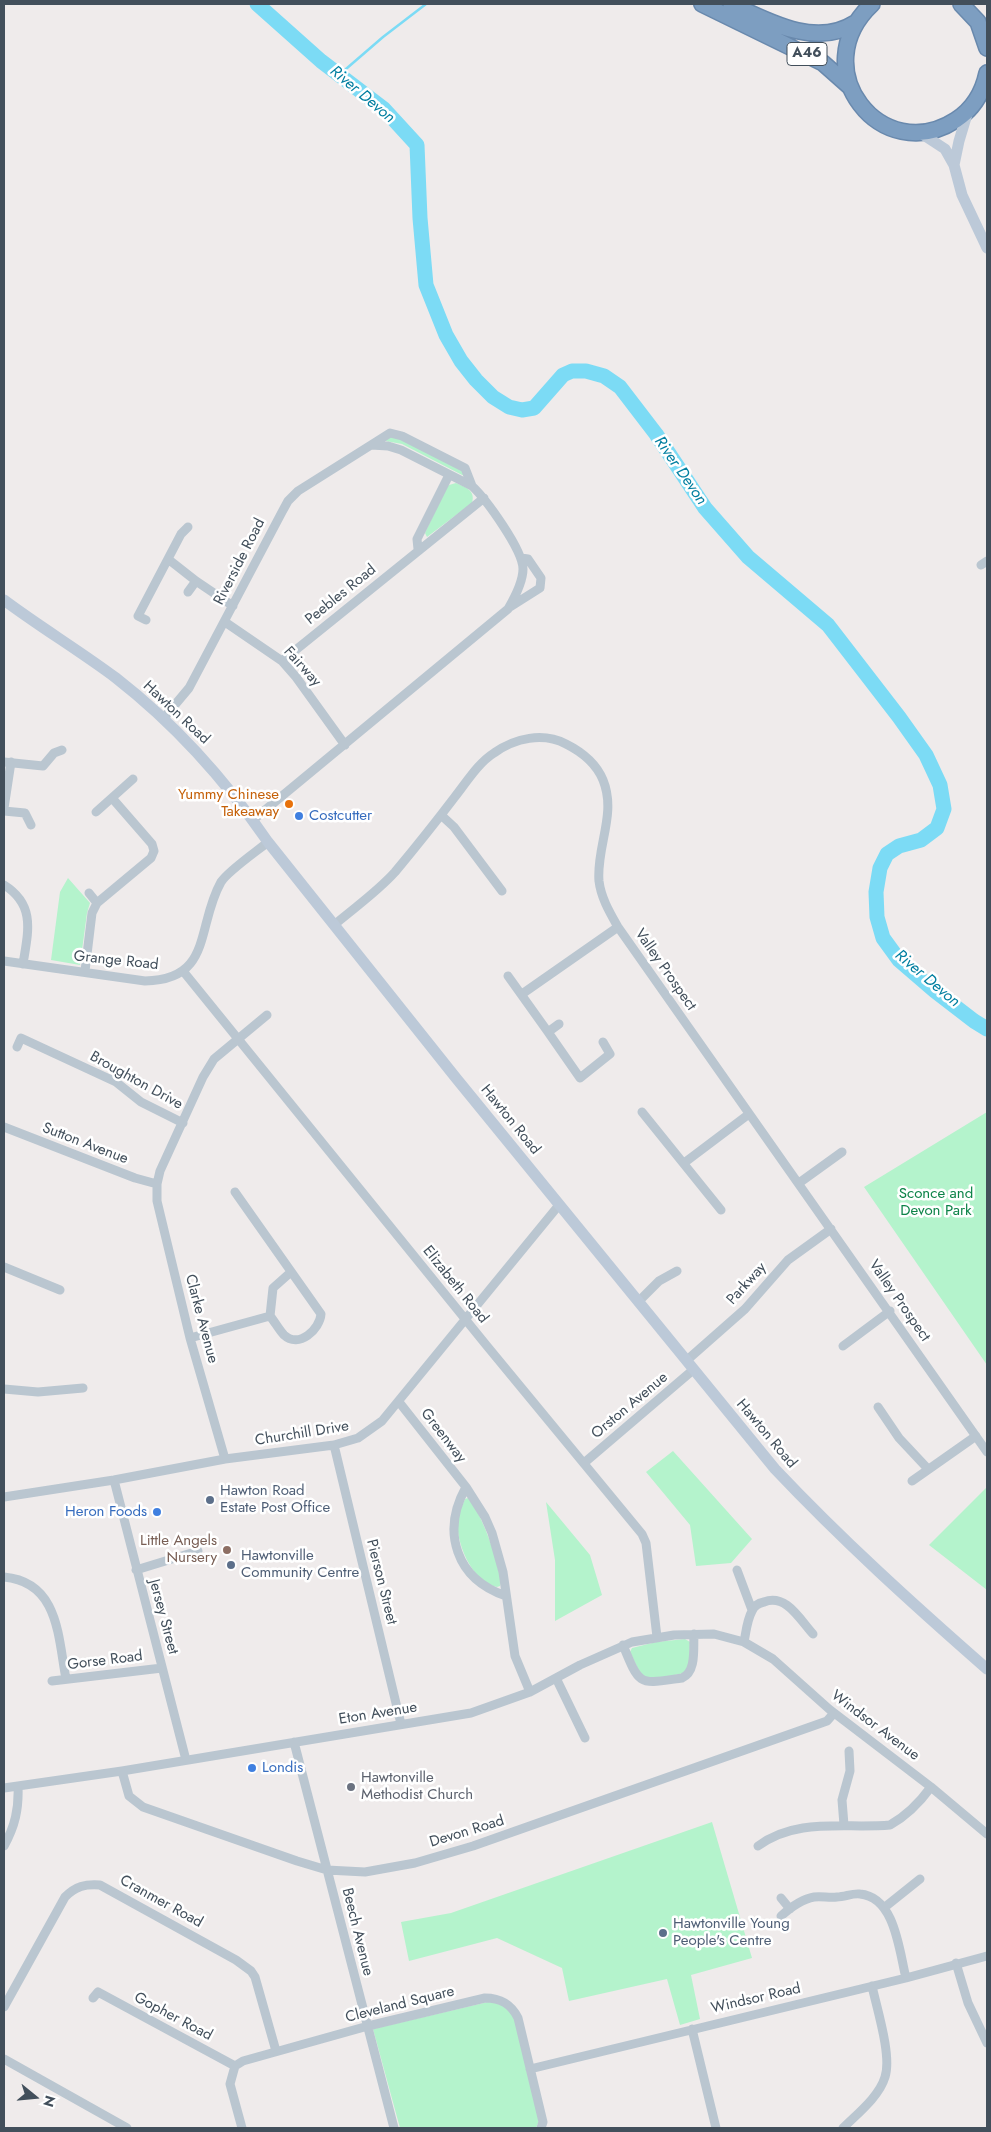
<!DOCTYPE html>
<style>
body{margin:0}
#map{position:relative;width:991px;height:2132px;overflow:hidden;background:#efebeb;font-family:Jost,sans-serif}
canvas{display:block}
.frame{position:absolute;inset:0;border:5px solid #424f5b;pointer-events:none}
.north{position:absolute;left:10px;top:2072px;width:50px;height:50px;-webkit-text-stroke:4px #fff;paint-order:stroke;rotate:107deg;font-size:14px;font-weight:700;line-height:20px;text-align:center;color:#424f5b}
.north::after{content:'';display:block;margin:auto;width:18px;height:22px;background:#424f5b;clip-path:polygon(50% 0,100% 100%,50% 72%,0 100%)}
</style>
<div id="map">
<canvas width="991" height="2132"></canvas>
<div class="frame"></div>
<div class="north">N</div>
</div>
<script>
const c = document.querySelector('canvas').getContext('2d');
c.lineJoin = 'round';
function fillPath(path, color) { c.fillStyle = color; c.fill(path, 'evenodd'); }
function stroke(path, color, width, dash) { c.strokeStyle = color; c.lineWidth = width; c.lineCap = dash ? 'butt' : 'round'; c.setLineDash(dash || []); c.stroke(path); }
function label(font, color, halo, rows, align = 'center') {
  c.font = font + ' Jost,sans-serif'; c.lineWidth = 5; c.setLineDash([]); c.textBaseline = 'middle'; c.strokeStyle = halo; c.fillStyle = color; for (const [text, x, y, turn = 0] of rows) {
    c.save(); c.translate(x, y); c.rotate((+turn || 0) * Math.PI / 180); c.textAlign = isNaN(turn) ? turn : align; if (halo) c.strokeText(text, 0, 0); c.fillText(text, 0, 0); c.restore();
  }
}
fillPath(new Path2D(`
 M394 435 458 467 468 478 402 444 380 440Z
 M456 483C465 487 476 490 472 503L427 537 425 533 445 490 449 485Z
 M68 878 90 903 87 913 80 965 51 960 60 892Z
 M987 1112V1365L864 1187Z
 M673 1451 752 1539 731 1563 696 1566 690 1525 646 1472Z
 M987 1487V1590L929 1545Z
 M468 1498 472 1501C487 1530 494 1549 501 1581L500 1586 497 1587C472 1583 454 1540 458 1517 459 1511 463 1505 465 1499Z
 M546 1502 590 1555 602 1595 555 1621V1560Z
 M685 1639 690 1642 689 1666 684 1673 651 1680 641 1675 630 1652 632 1648 656 1642Z
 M712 1822 752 1958 691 1975 700 2019 680 2025 667 1979 569 2001 562 1968 497 1938 409 1961 401 1922 451 1913Z
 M492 2001 505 2005 514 2016 539 2121 536 2128H400L373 2029Z`), '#b4f3cc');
stroke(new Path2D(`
 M339 75 383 37 426 4`), '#7cdbf5', 2.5);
stroke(new Path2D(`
 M257 4 321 61 384 109 417 145 420 218 426 285 446 335 461 361 476 380 493 397 509 407 522 410 534 408 563 375 572 371H586L604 376 620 387 656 434 705 508 748 557 828 625 899 717 926 755 940 785 944 809 937 828 921 840 899 846 887 854 880 868 876 892 877 917 883 938 899 960 935 991 974 1021 987 1029`), '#7cdbf5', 15);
const highway = new Path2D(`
 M702 4 823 63 849 86
 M731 4C769 22 816 48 855 23
 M872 4C803 69 882 168 956 120 973 109 983 92 987 73
 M961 4 978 22 987 48`);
stroke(highway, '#6989ad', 18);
stroke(new Path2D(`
 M371 445 390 433 402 436 465 468 472 486
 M418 549 417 539 449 475
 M168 559 196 581 233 606
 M981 565 987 561
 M188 592 196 581
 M510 607 540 588 541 578 528 559 521 558
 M146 620 138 616 181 534 188 527
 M225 622 282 661 296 677 345 745
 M282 661 484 498
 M163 719 189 688 282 512 288 501 298 491 371 445 388 446 401 450 472 486C486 499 523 550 523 569 523 582 515 597 508 609L253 820
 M4 762 43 766 54 753 62 750
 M4 808 11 762
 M4 811 25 813 31 825
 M96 812 133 779
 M441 815 454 827 502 891
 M4 885C36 905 28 932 23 964
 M89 893 97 903
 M334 925C354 908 377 892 395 872 415 848 435 823 454 798 466 783 478 763 494 753 515 738 543 732 566 744 582 752 596 763 603 780 617 814 596 847 599 881 601 898 610 913 618 927L987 1452
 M4 961 145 981C213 980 196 926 221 882 228 871 257 851 268 842
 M85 971 92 913 97 903 151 858 154 851 152 844 112 798
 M183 971 487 1346 642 1534 646 1543 657 1637
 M508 976 548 1032 559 1024
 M522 994 618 927
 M548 1032 580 1078 610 1054 603 1042
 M17 1047 21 1038 116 1082 141 1102 183 1123
 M642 1112 721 1210
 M4 1127 135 1178 157 1184
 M684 1163 749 1114
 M799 1183 842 1152
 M4 1267 60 1290
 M638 1302 659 1281 677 1271
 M270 1316 273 1288 291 1272
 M190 1338 270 1316C275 1322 279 1330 284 1335 299 1349 320 1329 321 1314L235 1192
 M843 1346 890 1311
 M686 1361 745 1309 788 1260 831 1229
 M4 1389 38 1392 83 1388
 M399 1402 466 1487 485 1517 492 1533 503 1572 515 1656 530 1692
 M878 1407 899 1438 928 1469
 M334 1445 401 1724
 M225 1459 190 1338 157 1201V1184L160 1171 203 1077 214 1059 267 1015
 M584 1463 693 1370
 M114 1480 186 1760
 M912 1481 976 1436
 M466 1487C441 1532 456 1579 506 1596
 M4 1497 114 1480 225 1459 334 1445 358 1438 382 1421 559 1205
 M136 1570 198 1551
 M737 1570 752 1610
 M4 1577C59 1582 58 1637 66 1679
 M744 1642C746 1632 747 1620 752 1611 754 1606 759 1603 764 1602 786 1593 800 1620 813 1634
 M623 1645C640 1687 639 1684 682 1678 697 1672 693 1647 694 1634
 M556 1678 585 1738
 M52 1681 162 1668
 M294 1742 394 2128
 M122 1771 129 1796 143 1807 297 1861 327 1870 365 1872 415 1863 473 1846 827 1721 834 1713
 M4 1788 122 1771 471 1713 530 1692 580 1665 632 1642 674 1635 714 1634 744 1642 773 1659 829 1709 931 1787 987 1834
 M844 1825 842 1800 850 1771 849 1751
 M4 1846C15 1826 19 1809 18 1786
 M758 1846C797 1817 845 1829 890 1825 908 1815 920 1802 931 1787
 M781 1898 790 1909
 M885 1907 920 1879
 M781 1916C790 1908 802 1899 814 1897 822 1896 829 1898 837 1897 845 1897 852 1893 860 1894 895 1897 899 1950 906 1978
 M956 1963 968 2003 987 2043
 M93 1998 98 1992 235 2066
 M4 2007 65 1897C76 1886 85 1884 100 1885L236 1960 251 1971 255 1977 276 2051
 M692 2029 716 2128
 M4 2059 127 2128
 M530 2069 906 1978 987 1956
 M242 2128 230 2084 235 2066 243 2061 368 2026 485 1998C501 1998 511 2004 518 2018L543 2122 541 2128
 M843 2128C857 2114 879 2097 885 2077 892 2056 877 2009 872 1986`), '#bac6d0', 9);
stroke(new Path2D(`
 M919 132 945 149 954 165 962 195 987 248
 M954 165 959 141 968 111
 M4 600C40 627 80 651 116 678 175 724 226 781 268 842L456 1078 775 1469C842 1540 914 1605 987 1669`), '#bcc9d8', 11);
stroke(highway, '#7d9ec1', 15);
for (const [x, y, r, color] of [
 [289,804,5,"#e8710a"],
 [299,816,5,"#3f7fe0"],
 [210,1500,5,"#5c6f8a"],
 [157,1512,5,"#3f7fe0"],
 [227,1550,5,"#8d6e63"],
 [231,1565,5,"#5c6f8a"],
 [252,1768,5,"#3f7fe0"],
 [351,1787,5,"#6b7280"],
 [663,1933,5,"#5c6f8a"]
]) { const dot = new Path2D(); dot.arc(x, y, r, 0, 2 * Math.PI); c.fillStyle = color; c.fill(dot); stroke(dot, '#fff', 2); }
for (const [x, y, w] of [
 [807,54,40]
]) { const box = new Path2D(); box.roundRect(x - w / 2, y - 11.5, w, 23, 4); c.fillStyle = '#fff'; c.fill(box); stroke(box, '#424f5b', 1); }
label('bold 14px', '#424f5b', null, [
 ["A46",807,54]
]);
label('15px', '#424f5b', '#fff', [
 ["Riverside Road",240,562,-63],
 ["Peebles Road",341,595,-39],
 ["Fairway",302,667,48],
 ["Hawton Road",176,713,43],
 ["Grange Road",116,961,6],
 ["Valley Prospect",665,970,55],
 ["Broughton Drive",136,1081,29],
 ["Hawton Road",510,1120,51],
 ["Sutton Avenue",85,1144,21],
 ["Parkway",747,1284,-48],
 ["Elizabeth Road",455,1285,51],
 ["Valley Prospect",899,1301,55],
 ["Clarke Avenue",201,1319,75],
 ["Orston Avenue",630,1406,-40],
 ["Churchill Drive",302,1434,-9],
 ["Hawton Road",766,1434,50],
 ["Greenway",443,1436,52],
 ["Pierson Street",381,1582,76],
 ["Jersey Street",163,1617,75],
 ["Gorse Road",105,1661,-7],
 ["Eton Avenue",378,1714,-9],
 ["Windsor Avenue",875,1726,37],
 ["Devon Road",467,1832,-17],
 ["Cranmer Road",161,1902,29],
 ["Beech Avenue",357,1932,76],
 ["Windsor Road",756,1999,-13],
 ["Cleveland Square",400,2005,-14],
 ["Gopher Road",173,2017,28]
]);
label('15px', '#c56008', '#fff', [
 ["Yummy Chinese",279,795],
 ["Takeaway",279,812]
], 'right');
label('15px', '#366cbe', '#fff', [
 ["Costcutter",309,816],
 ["Heron Foods",147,1512,"right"],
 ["Londis",262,1768]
], 'left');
label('15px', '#0d8348', '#fff', [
 ["Sconce and",936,1194],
 ["Devon Park",936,1211]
]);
label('15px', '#4e5e75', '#fff', [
 ["Hawton Road",220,1491],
 ["Estate Post Office",220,1508],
 ["Hawtonville",241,1556],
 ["Community Centre",241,1573],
 ["Hawtonville Young",673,1924],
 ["People's Centre",673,1941]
], 'left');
label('15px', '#785e54', '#fff', [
 ["Little Angels",217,1541],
 ["Nursery",217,1558]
], 'right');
label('15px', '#5b616d', '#fff', [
 ["Hawtonville",361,1778],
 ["Methodist Church",361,1795]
], 'left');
label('italic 16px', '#027fa0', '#fff', [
 ["River Devon",362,95,40],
 ["River Devon",680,471,55],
 ["River Devon",927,979,40]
]);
</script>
